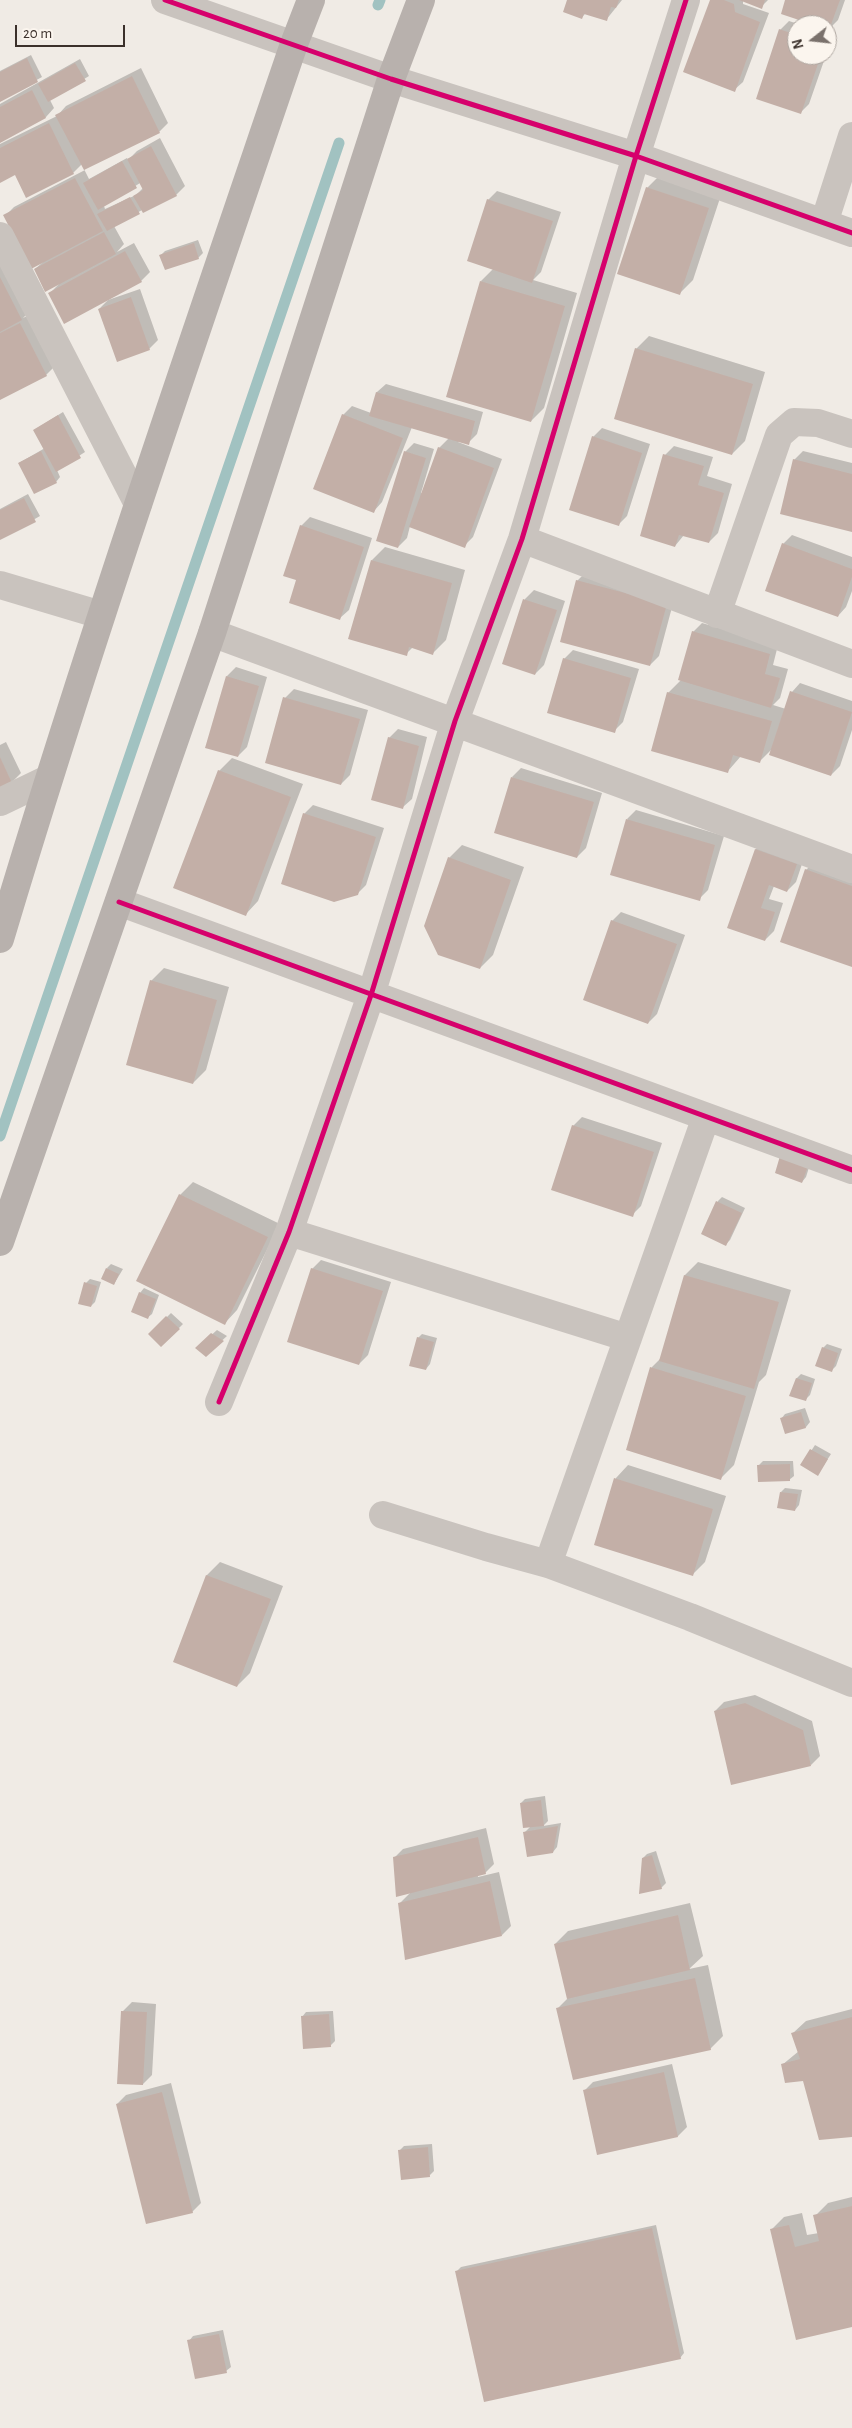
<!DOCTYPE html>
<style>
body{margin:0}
#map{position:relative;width:852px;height:2428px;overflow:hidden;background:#f0ebe5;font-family:"Alegreya Sans",sans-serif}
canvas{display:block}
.north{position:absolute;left:787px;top:15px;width:50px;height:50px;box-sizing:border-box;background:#fbf5ee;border:1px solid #aea6a0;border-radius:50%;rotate:254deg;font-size:14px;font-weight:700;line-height:20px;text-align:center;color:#3b302b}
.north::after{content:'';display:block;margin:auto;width:18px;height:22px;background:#7a716c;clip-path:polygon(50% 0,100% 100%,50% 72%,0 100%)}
.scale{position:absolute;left:15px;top:25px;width:110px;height:22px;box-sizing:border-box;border:2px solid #3b302b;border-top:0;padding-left:6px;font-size:15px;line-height:18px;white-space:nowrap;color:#3b302b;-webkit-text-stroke:4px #fbf5ee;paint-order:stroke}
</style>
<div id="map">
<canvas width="852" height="2428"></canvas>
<div class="north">N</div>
<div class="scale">20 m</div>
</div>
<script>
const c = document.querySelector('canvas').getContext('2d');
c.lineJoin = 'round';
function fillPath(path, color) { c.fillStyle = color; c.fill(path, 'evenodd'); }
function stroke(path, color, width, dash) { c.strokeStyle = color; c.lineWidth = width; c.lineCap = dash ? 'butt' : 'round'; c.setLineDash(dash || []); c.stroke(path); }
fillPath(new Path2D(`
 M568 0H622L606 20 586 13 582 17Z
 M711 0H768L761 7 743 1V4L769 13 743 82 734 90Z
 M787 0H845L838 20 829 29 827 25H818Z
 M789 21 801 25H797V55H826L809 104 800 113 780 30Z
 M827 34 833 36 827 53Z
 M31 55 42 77 0 100V71Z
 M80 59 89 76 50 100 54 108 46 117 0 142V104Z
 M141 68 168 123 159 132 84 169 89 179 127 158 128 160 137 151 160 138 185 186 176 195 142 210 114 226 124 244 117 252 134 243 150 272 141 281 50 293 59 284 35 269 43 262 5 216 14 207 85 170 82 164 73 173H16L0 181V144L57 116 66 106ZM140 183 143 188 136 195 105 209 104 206Z
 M660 175 721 195 693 280 680 293 647 188Z
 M497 191 561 212 541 272 533 280 577 293 544 408 531 421 481 281 494 268 488 200Z
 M198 240 203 253 198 258 161 255 165 251Z
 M0 263 31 310 23 318 29 315 55 366 46 375 0 398Z
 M140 289 158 340 149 349 99 309 108 300Z
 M649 336 765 372 745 441 732 454 636 349Z
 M386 384 483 412 477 434 468 443 458 440V442L502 459 473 537 464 546 410 526 407 538 398 547 405 452 414 443 434 449 421 493 423 494 439 448 449 438 412 427 382 502 374 511 343 415 352 406 371 413 377 392Z
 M63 412 85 452 57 470 60 477 56 482 19 463 45 448 34 430Z
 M602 428 650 444 627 516 618 525 593 437Z
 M674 446 713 457 707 476 732 484 718 533 709 542 684 535 675 546 665 455Z
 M803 451 852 463V531L794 460Z
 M28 494 40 516 0 539V509Z
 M310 517 372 538 349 610 340 618 298 580 301 526Z
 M792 535 852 557V591L846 607 838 616 783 544Z
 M385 547 465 570 446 640 433 653 413 647 406 654 372 560Z
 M586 572 675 596 659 656 650 665 577 581Z
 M534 590 565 601 544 665 535 674 504 663 525 599Z
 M702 623 778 645 773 665 788 669 780 698 773 705 786 709 792 692 800 683 852 701V730L840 766 831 775 772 749 760 761 741 756 728 771 668 693 681 680 693 632Z
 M573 650 639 669 623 722 614 731 564 659Z
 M236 667 267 677 247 747 238 756 227 676Z
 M294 689 368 710 350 775 341 784 285 698Z
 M398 729 427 737 412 799 403 807 389 738Z
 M6 742 21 773 12 782 0 788V745Z
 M232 758 303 784 258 901 246 914 219 771Z
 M521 768 602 793 586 848 577 857 512 777Z
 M313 805 384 828 366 885 357 894 304 814Z
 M636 810 724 836 708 890 699 899 627 819Z
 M765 840 805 855 796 882 787 891 774 886 769 899 783 903 774 931 765 940 729 927 756 849Z
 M462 845 524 867 493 955 480 968 449 858Z
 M819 857 852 869V965L806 870Z
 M621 912 685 935 657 1014 648 1023 612 921Z
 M164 968 229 987 206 1070 193 1083 151 981Z
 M582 1117 662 1143 641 1206 632 1215 573 1126Z
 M811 1161 806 1177 802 1182 776 1173Z
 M193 1182 280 1224 237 1310 225 1323 180 1195Z
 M722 1197 745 1208 730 1240 725 1245 702 1233 718 1201Z
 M321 1260 391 1282 368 1355 359 1364 312 1269Z
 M698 1262 791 1290 766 1375 759 1382 734 1465 721 1478 627 1449 652 1367 661 1358 685 1275Z
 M111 1264 123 1269 114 1284 107 1268Z
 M90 1279 101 1282 95 1302 91 1306 86 1283Z
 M144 1288 159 1295 152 1314 147 1318 140 1293Z
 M171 1313 183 1324 161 1346 150 1334Z
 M217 1330 227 1336 206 1355 197 1348Z
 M422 1334 437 1338 430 1364 426 1369 418 1338Z
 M827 1344 842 1349 836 1366 831 1371 823 1348Z
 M801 1374 815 1379 810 1395 806 1399 791 1395 797 1378Z
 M805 1408 810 1422 806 1427 786 1433 781 1419 785 1414Z
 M815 1445 831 1454 818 1474 802 1465Z
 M763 1461H793L794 1476 789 1480 759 1465Z
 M628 1465 726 1496 705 1562 692 1575 595 1544 616 1478Z
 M785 1488 802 1490 799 1505 795 1510 781 1492Z
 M220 1562 283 1586 250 1673 237 1686 175 1662 207 1575Z
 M755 1695 812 1721 820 1756 811 1765 715 1711 724 1702Z
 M545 1796 548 1821 543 1826 561 1823 557 1847 553 1852 524 1833 531 1826 521 1803 525 1799Z
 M486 1828 494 1864 485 1873 478 1875V1877L499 1872 511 1926 502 1935 399 1904 411 1892 394 1858 403 1849Z
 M656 1851 666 1883 661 1888 643 1858 647 1854Z
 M690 1903 703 1956 689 1969 708 1965 723 2036 710 2049 558 2008 568 1998 555 1944 568 1931Z
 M132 2002 156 2004 152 2075 143 2084 123 2011Z
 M852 2009V2136L803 2079 782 2065 799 2051 793 2033 806 2021Z
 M333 2011 335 2041 330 2046 302 2017 306 2012Z
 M672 2064 687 2127 678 2136 598 2154 584 2091 593 2082Z
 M171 2083 201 2203 192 2212 117 2104 126 2095Z
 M432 2144 434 2171 430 2175 399 2151 404 2146Z
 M852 2197V2326L771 2230 784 2217 802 2213 807 2235 819 2233 815 2216 828 2203Z
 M656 2225 684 2353 680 2358 457 2271 461 2267Z
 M223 2330 231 2367 226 2371 189 2341 193 2336Z`), '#0003');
stroke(new Path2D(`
 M378 5 380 0
 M0 1136 339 143`), '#a1c2c1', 11);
fillPath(new Path2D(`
 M567 0H619L616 8 611 7 607 21 584 14 582 19 563 12Z
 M710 0H724L734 4 735 12 760 22 735 92 683 72Z
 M739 0H765L762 9Z
 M785 0H840L829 30H827V25H814L781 14Z
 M779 29 797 35V55H821L801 114 756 99Z
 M27 58 38 82 0 102V72Z
 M75 63 86 81 48 102 38 84Z
 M132 76 160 133 84 170 55 115Z
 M32 90 46 118 0 143V107Z
 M49 123 74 174 26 198 15 175 0 183V148Z
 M151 146 177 196 143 213 133 196 143 190 127 159Z
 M122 161 137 188 98 210 83 183Z
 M75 178 103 231 31 269 3 215Z
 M646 187 709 208 680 295 617 274Z
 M130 197 140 214 107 231 97 214Z
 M487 199 553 221 532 283 467 261Z
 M104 232 116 254 45 292 34 269Z
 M194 243 199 259 165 270 159 255Z
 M125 251 142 282 64 324 48 293Z
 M0 277 22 320 0 332Z
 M480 281 565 306 531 422 446 397Z
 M131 297 150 350 117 362 98 309Z
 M20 323 47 376 0 400V333Z
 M635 348 753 384 732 455 614 419Z
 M376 392 475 421 469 445 369 416Z
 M342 414 403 438 374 513 313 489Z
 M58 415 81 458 56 472 33 430Z
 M592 436 642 453 619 526 569 510Z
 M438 447 494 468 465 548 409 527Z
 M41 451 57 483 34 494 18 463Z
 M404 451 426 458 398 548 376 541Z
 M663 454 704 466 698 485 724 493 709 543 679 535 675 547 640 536Z
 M793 459 852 474V532L780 514Z
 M24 498 36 522 0 540V510Z
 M300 525 364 547 340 620 289 603 296 580 283 576Z
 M782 543 852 569V577L838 617 765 591Z
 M371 560 452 583 433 655 409 647 407 656 348 639Z
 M576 580 667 604 650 666 560 642Z
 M523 599 557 610 535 675 502 664Z
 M692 631 770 654 765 674 780 678 771 708 678 680Z
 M563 658 631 678 615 733 547 713Z
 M226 676 259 686 238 757 205 748Z
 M790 691 852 712 831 776 769 755Z
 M667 692 772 721 760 763 733 755 728 773 651 751Z
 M283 697 360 719 341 785 265 763Z
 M388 737 419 746 403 809 371 800Z
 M0 757 12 783 0 790Z
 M218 770 291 797 246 916 173 888Z
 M511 777 594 802 577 858 494 833Z
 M303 813 376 837 358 895 334 902 281 884Z
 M626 819 715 845 700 901 610 875Z
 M755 849 797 864 787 892 769 885 761 908 775 912 765 941 727 928Z
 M448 857 511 880 480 969 438 955 424 926Z
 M805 869 852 886V967L780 942Z
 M611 920 677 944 648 1024 583 1000Z
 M150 980 217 1000 193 1084 126 1065Z
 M572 1125 654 1152 633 1217 551 1190Z
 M780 1156 808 1166 802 1183 775 1173Z
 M179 1194 268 1237 225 1325 136 1281Z
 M716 1201 742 1213 726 1246 701 1234Z
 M106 1268 119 1274 114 1285 101 1279Z
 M311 1268 383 1291 359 1365 287 1342Z
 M684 1275 779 1302 754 1389 659 1361Z
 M84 1282 97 1286 91 1307 78 1304Z
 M139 1292 156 1299 148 1319 131 1312Z
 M166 1316 180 1329 161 1347 148 1334Z
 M211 1333 224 1341 206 1357 195 1348Z
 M417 1337 434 1342 426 1370 409 1366Z
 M822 1347 838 1353 832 1372 815 1366Z
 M650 1367 746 1396 721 1480 626 1450Z
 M796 1378 812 1383 806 1401 789 1396Z
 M801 1412 806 1428 785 1434 780 1418Z
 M810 1449 828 1459 818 1476 800 1465Z
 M790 1464V1481L758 1482 757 1465Z
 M614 1478 713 1509 693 1576 594 1545Z
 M780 1492 798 1494 795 1511 777 1508Z
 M206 1575 271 1599 237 1687 173 1662Z
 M745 1703 803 1730 811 1766 731 1785 714 1711Z
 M541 1800 544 1826 523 1828 520 1803Z
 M558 1826 553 1853 527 1857 523 1832Z
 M478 1837 486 1874 396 1897 393 1857Z
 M652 1855 662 1889 639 1894 642 1858Z
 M490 1881 502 1936 405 1960 398 1903Z
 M678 1915 690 1970 567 1999 554 1944Z
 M695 1978 711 2050 573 2080 556 2008Z
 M121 2011 147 2012 143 2085 117 2084Z
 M329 2014 331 2047 303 2049 301 2016Z
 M852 2017V2137L819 2140 803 2081 785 2083 781 2064 800 2059 791 2033Z
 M664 2072 678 2137 597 2155 583 2090Z
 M162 2092 193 2213 146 2224 116 2104Z
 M428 2147 430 2177 401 2180 398 2150Z
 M852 2206V2327L796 2340 770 2229 789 2225 795 2247 819 2241 813 2215Z
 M652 2228 681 2359 484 2402 455 2271Z
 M219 2334 227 2373 195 2379 187 2340Z`), '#c3afa7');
stroke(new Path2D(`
 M165 0 391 79 636 156 852 233
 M824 223 852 136
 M0 236 138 504
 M522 539 852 664
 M0 585 101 615
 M717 614 779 435 794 422 818 423 852 434
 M212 633 852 869
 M0 802 48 779
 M119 902 852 1170
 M289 1232 628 1338
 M219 1402 289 1232 371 995 455 721 522 539 636 156 686 0
 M383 1515 486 1547 548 1564 690 1617 852 1683
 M548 1564 706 1117`), '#c9c3be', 28);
stroke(new Path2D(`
 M0 939C90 638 193 341 294 44L311 0
 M0 1242 212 633 391 79 421 0`), '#b8b1ad', 28);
stroke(new Path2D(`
 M165 0 391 79 636 156 852 233
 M119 902 852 1170
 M219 1402 289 1232 371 995 455 721 522 539 636 156 686 0`), '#d6006c', 5);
</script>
